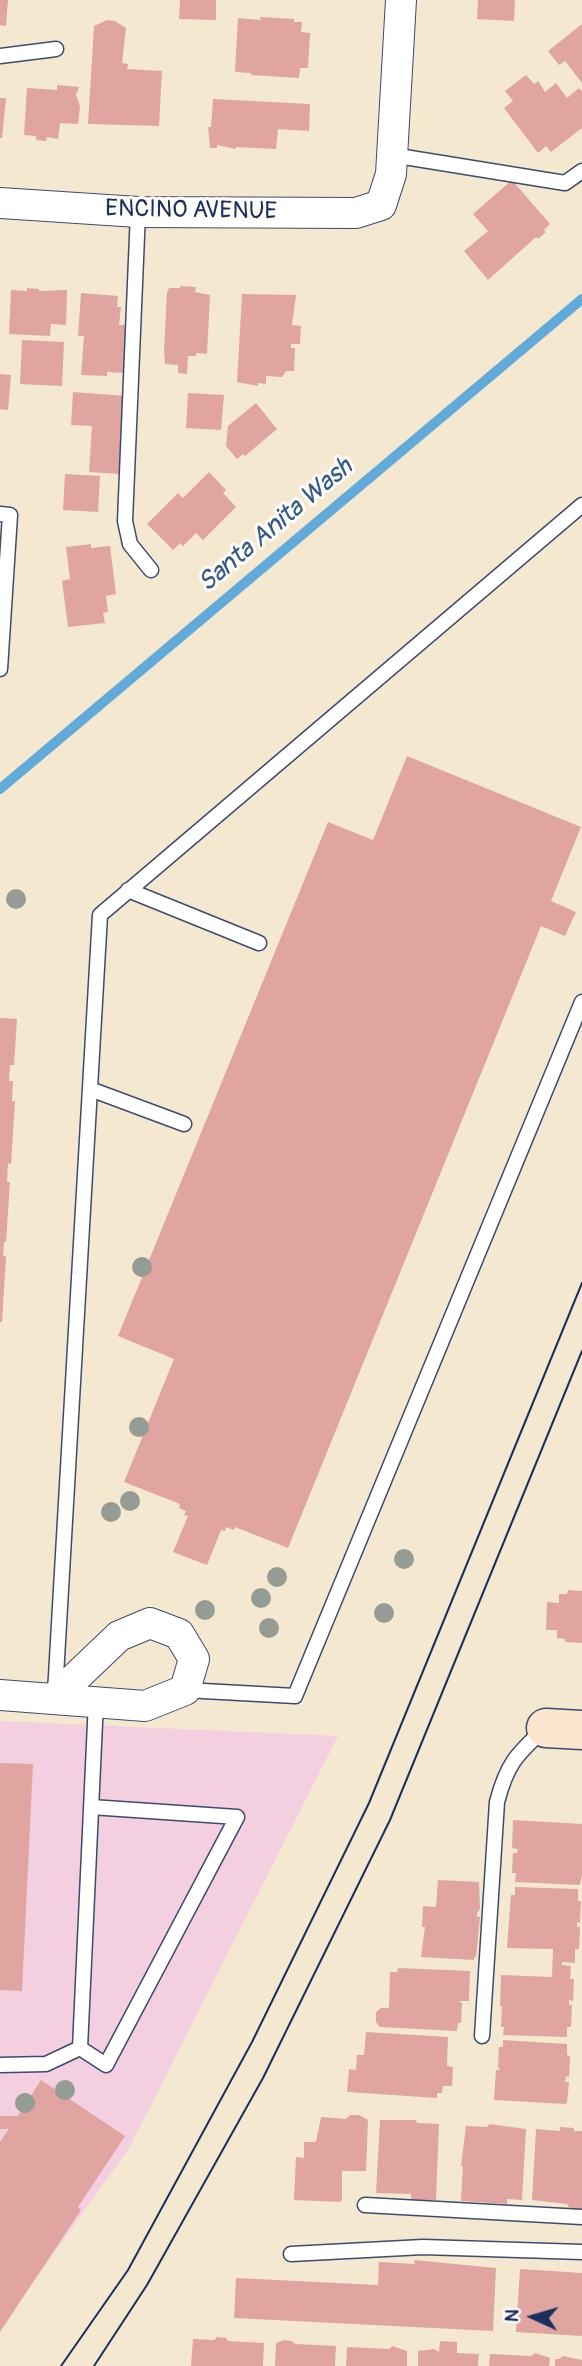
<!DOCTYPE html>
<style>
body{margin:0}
#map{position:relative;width:582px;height:2366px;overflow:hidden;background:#f4e8d0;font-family:Pangolin,sans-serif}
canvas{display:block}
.north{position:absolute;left:498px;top:2282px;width:70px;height:70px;-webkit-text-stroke:5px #fdfcf7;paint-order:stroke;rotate:274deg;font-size:19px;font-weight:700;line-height:28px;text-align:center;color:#1b2f5e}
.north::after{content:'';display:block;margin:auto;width:24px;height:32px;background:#1b2f5e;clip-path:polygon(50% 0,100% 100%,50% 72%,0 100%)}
</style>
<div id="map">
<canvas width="582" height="2366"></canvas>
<div class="north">N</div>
</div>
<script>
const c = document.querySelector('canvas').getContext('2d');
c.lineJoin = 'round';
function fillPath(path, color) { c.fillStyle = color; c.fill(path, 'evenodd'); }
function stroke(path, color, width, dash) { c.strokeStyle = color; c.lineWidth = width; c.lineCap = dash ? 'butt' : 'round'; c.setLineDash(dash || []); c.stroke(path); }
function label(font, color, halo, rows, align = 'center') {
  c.font = font + ' Pangolin,sans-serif'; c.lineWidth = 6; c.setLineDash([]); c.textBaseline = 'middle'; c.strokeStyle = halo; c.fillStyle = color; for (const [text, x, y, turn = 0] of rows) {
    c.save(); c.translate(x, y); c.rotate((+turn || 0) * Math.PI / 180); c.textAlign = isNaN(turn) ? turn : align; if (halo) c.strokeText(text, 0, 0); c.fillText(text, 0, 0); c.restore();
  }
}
fillPath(new Path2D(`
 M0 1721 338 1736 128 2150 0 2328Z`), '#f3cfdf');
stroke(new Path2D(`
 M0 789 582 299`), '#62aad9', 10);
fillPath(new Path2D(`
 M0 0H8L6 26 0 25Z
 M180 0H216V20L179 19Z
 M478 0H515L514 21 477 19Z
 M260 17 294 19V22H302L301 32 310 33 308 68H300L299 78 251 75V73L235 72 238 18 261 20Z
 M107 20 115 21 126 28 122 63 128 64 127 69 162 71 159 126 88 124 94 26Z
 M582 24V83L565 61 559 65 548 51Z
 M526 75 534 84 538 81 545 92 556 83 567 98 579 88 582 91V128L551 152 546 146 538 153 504 108 513 101 505 91Z
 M57 85 79 87 76 95 80 106 78 124 60 123 58 139 47 137 46 141 36 140V136L24 135 27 88 57 90Z
 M0 98H6L2 138H0Z
 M213 99 310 104 309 131 278 129 276 149 236 147V149L217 145V148H210L208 127H211Z
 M512 180 550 224 544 230 546 232 538 239 536 237 488 280 464 251 488 231 473 214Z
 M180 286 196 287 195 292 210 295 207 354 196 353V356H188L187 374 178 373V365L165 364 164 351 167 293 169 288H180Z
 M27 288 39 289V291L67 290 66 325 51 324 50 336 9 334 11 290 27 291Z
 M81 293 118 296 117 307H121L119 325H129L125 373 107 372V376L81 375 84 336H78Z
 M242 294 296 295 292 325 301 326 300 344H291V348H295L294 371H286L282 377 266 376V384L258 383V386L237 382Z
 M22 340 64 342 62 386 20 384Z
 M0 374 11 375 8 410 0 409Z
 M73 392 127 396 125 427H122L119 474 89 472 92 426 71 425Z
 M188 393 224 395 221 430 186 428Z
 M256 403 277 429 245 456 243 454 237 459 226 446 228 426Z
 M209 472 226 490 223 493 236 507 203 540 196 533 183 546 180 543 173 550 147 524 178 493 183 498Z
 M65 474 100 476 98 512 63 510Z
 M91 544V548L110 546 116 594 106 596 108 612 103 613 105 623 68 627 62 581 70 579 66 547Z
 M407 756 581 827 551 901 576 912 565 936 541 926 288 1548 235 1527 234 1530 226 1527 225 1531 221 1530 207 1565 173 1552 188 1516 184 1515 186 1511 179 1508 180 1504 124 1482 174 1359 118 1336 328 822 373 840Z
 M0 1018 17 1019 14 1065H10L9 1081H13L12 1101H15L11 1164 8 1163 7 1182H10L6 1242H4L3 1256H6L2 1322H0Z
 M568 1590 582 1591V1643L565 1642V1639L557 1638V1630H546L547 1602 559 1603V1594H567Z
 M0 1763 33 1764 22 1991 0 1990Z
 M513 1820 582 1824V1874L580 1885 515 1882 516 1873H512L513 1853H517L518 1849 512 1848Z
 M438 1880 479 1882 480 1909 477 1913V1917H480L476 1957H474V1960L421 1957 425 1927H422L423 1906 436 1907Z
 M515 1887 578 1889V1901H581L580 1923 577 1922V1927H580L579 1949H575V1963L562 1962V1965L571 1966 570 1979H574L573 2001 569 2000V2005H572L571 2027H567V2037L503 2035 504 2027H501L502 2006H500L501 1975 552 1977 553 1949 507 1948 511 1895H515Z
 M398 1968 470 1971 469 2001H459L462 2003 461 2023H458L457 2031 380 2027 376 2022V2012L381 2008H389L390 1972H397Z
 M366 2032 448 2037 447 2066 453 2067 452 2086H443L442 2093H437V2098L347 2092 349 2069 356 2070 357 2055H364Z
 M503 2040 567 2044V2055L570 2056 569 2077 566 2076 565 2082H569L567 2103 565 2104 494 2100 496 2070H500L498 2067 499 2047H503Z
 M41 2080 125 2136 78 2207 81 2210 0 2332V2142L9 2129H0V2116H18Z
 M350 2115H359L368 2120 366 2171H342V2200L340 2202 294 2200 296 2157 304 2158V2142H316L321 2117 346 2119Z
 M380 2120H416L417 2123 439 2124 436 2200H413L411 2199V2194L376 2193Z
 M489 2124 526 2129 522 2200 507 2199V2204L461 2201 463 2166H461L466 2126 488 2127Z
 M560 2127 574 2128V2131H582V2209H570L567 2204 532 2200 536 2129 560 2131Z
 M414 2260 496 2268 493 2331 234 2318 236 2278 378 2285 379 2262 415 2264Z
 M520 2269 582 2273V2336L516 2332Z
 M217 2337 226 2338 228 2341 264 2343 263 2366H191L193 2339 214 2340Z
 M284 2340 292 2341 295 2344 336 2346 335 2366H275L276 2343Z
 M440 2341 457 2342V2353L479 2354 478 2366H418V2351L434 2349 439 2352Z
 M392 2346 407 2351V2366H346L347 2347 389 2349Z
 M535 2353 550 2358 549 2366H489L490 2354 531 2356Z
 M563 2356 582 2360V2366H555V2359H559Z`), '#e0a5a0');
const lane = new Path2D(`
 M0 56 56 49
 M392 155 565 183 582 171
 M138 212 125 521 130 544 151 570
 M0 514 10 515 0 669
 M128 890 259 943
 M90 1089 184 1124
 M185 1690 295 1696 582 1002
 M55 1693 100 915 582 505
 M482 2036 497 1802C507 1764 516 1755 544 1729
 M80 2048 106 2065 237 1817 91 1807
 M0 2065 46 2064 80 2048 96 1701
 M365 2205 582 2217
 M291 2254 423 2247 582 2252`);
const street = new Path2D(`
 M0 203 138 212 356 213 381 205 391 174 401 0
 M0 1695 145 1706 185 1690 194 1659 179 1634 150 1623 119 1636 55 1697`);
const secondary = new Path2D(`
 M546 1728 582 1730`);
stroke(lane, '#3c4b6f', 17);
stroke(street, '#3c4b6f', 32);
stroke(secondary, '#3c4b6f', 41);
stroke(lane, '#fff', 14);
stroke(street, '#fff', 30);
stroke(secondary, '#fce5cf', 38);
stroke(new Path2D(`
 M61 2366 128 2270 252 2042 369 1803 582 1283
 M94 2366 147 2285 263 2078 390 1820 582 1351`), '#1b2f5e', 2);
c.fillStyle = '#949c94';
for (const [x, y] of [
 [16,899],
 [142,1267],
 [139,1427],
 [130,1501],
 [111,1512],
 [404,1559],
 [277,1577],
 [261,1598],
 [205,1610],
 [384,1613],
 [269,1628],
 [65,2090],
 [25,2103]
]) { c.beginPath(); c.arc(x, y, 10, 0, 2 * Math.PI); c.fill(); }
label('24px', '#1b2f5e', '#fdfcf7', [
 ["ENCINO AVENUE",191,211,1]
]);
label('italic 26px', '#345a89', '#fdfcf7', [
 ["Santa Anita Wash",276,526,-40]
]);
</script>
